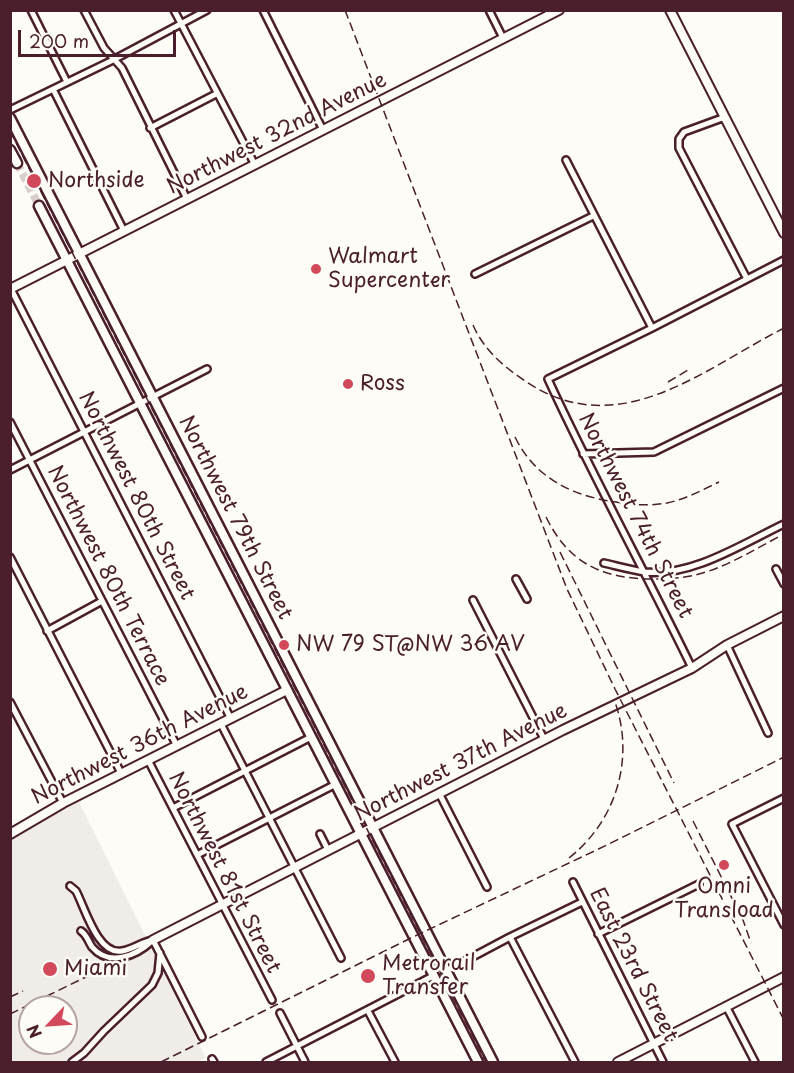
<!DOCTYPE html>
<style>
body{margin:0}
#map{position:relative;width:794px;height:1073px;overflow:hidden;background:#fdfcf7;font-family:"Playpen Sans",sans-serif}
canvas{display:block}
.frame{position:absolute;inset:0;border:12px solid #4a1f2b;pointer-events:none}
.north{position:absolute;left:18px;top:995px;width:60px;height:60px;box-sizing:border-box;background:#fdfcf7;border:2px solid #b5a4a5;border-radius:50%;rotate:245deg;font-size:16px;font-weight:700;line-height:24px;text-align:center;color:#4a1f2b}
.north::after{content:'';display:block;margin:auto;width:21px;height:27px;background:#d1495b;clip-path:polygon(50% 0,100% 100%,50% 72%,0 100%)}
.scale{position:absolute;left:18px;top:30px;width:158px;height:27px;box-sizing:border-box;border:3px solid #4a1f2b;border-top:0;padding-left:8px;font-size:18px;line-height:21px;white-space:nowrap;color:#4a1f2b;-webkit-text-stroke:4px #fdfcf7;paint-order:stroke}
</style>
<div id="map">
<canvas width="794" height="1073"></canvas>
<div class="frame"></div>
<div class="north">N</div>
<div class="scale">200 m</div>
</div>
<script>
const c = document.querySelector('canvas').getContext('2d');
c.lineJoin = 'round';
function fillPath(path, color) { c.fillStyle = color; c.fill(path, 'evenodd'); }
function stroke(path, color, width, dash) { c.strokeStyle = color; c.lineWidth = width; c.lineCap = dash ? 'butt' : 'round'; c.setLineDash(dash || []); c.stroke(path); }
function label(font, color, halo, rows, align = 'center') {
  c.font = font + ' "Playpen Sans",sans-serif'; c.lineWidth = 5; c.setLineDash([]); c.textBaseline = 'middle'; c.strokeStyle = halo; c.fillStyle = color; for (const [text, x, y, turn = 0] of rows) {
    c.save(); c.translate(x, y); c.rotate((+turn || 0) * Math.PI / 180); c.textAlign = isNaN(turn) ? turn : align; if (halo) c.strokeText(text, 0, 0); c.fillText(text, 0, 0); c.restore();
  }
}
fillPath(new Path2D(`
 M78 800 206 1058 197 1062H11V836ZM30 1007H66V1043H30Z`), '#f0ece8');
stroke(new Path2D(`
 M17 163 39 206`), '#d9d0ce', 8, [8, 4]);
const street = new Path2D(`
 M31 10 67 82
 M84 10 104 48 122 68 187 199
 M174 10 255 165
 M263 10 323 130
 M489 10 503 38
 M53 89 124 231
 M10 110 113 60 207 10
 M725 117 684 132 679 139V148L747 279
 M150 128 216 94
 M566 160 652 328
 M475 274 593 216
 M11 289 231 719
 M10 422 177 746
 M583 454 654 452 784 388
 M10 470 207 369
 M10 557 121 773
 M604 563C617 566 631 570 645 572 692 577 742 544 784 524
 M776 569 784 584
 M516 579 527 599
 M473 600 544 739
 M47 631 102 601
 M727 645 768 733
 M692 668C645 571 593 477 548 379L652 328 784 260
 M10 702 63 803
 M221 724 341 958
 M148 760 272 1000
 M439 793 487 887
 M784 798 732 824 784 925
 M173 808 311 737
 M320 834 328 850
 M197 855 336 784
 M573 882 663 1062
 M70 886 76 891C85 908 98 956 122 951 133 949 142 942 153 940
 M81 931C87 935 88 941 92 947 109 967 136 956 152 941
 M598 934 699 884
 M510 937 575 1062
 M153 940 202 1037
 M446 971 510 937 582 902
 M726 1006 755 1062
 M368 1011 395 1062
 M280 1013 305 1062
 M212 1059 214 1062
 M72 1062 84 1053 104 1031 152 985 158 973 160 953
 M266 1062 433 976`);
const secondary = new Path2D(`
 M670 10 784 233
 M10 289 559 10
 M10 834 63 803 287 690
 M153 940 563 730 692 668 727 645 784 616
 M618 1062 784 977`);
const primary = new Path2D(`
 M10 118 493 1062
 M10 150 17 163
 M39 206 478 1062`);
stroke(street, '#4a1f2b', 10);
stroke(secondary, '#4a1f2b', 12);
stroke(primary, '#4a1f2b', 13);
stroke(street, '#fdfcf7', 5);
stroke(secondary, '#fdfcf7', 8);
stroke(primary, '#fdfcf7', 8);
stroke(new Path2D(`
 M345 10 567 589 615 689 784 1020
 M10 131 486 1062
 M473 325C484 350 503 366 525 381 618 444 702 370 784 328
 M668 382 688 370
 M515 437C535 478 572 496 616 502 633 505 650 506 667 503 686 499 702 490 719 482
 M546 517C568 562 600 578 650 579 670 579 689 578 709 571 735 562 759 547 784 534
 M560 552 674 783
 M693 821 743 920 751 943
 M569 858C616 821 635 759 615 702
 M10 997 23 991
 M10 1014 88 976
 M161 1062 413 937 607 845 784 757`), '#4a1f2b', 1.5, [9, 4.5]);
for (const [x, y, r, color] of [
 [34,181,8,"#d1495b"],
 [316,269,6,"#d1495b"],
 [348,384,6,"#d1495b"],
 [284,645,6,"#d1495b"],
 [724,865,6,"#d1495b"],
 [50,969,8,"#d1495b"],
 [368,976,8,"#d1495b"]
]) { const dot = new Path2D(); dot.arc(x, y, r, 0, 2 * Math.PI); c.fillStyle = color; c.fill(dot); stroke(dot, '#fdfcf7', 2); }
label('21px', '#4a1f2b', '#fdfcf7', [
 ["Northwest 32nd Avenue",277,134,-27],
 ["Northwest 80th Street",136,496,63],
 ["Northwest 74th Street",635,516,63],
 ["Northwest 79th Street",235,518,63],
 ["Northwest 80th Terrace",108,576,63],
 ["Northwest 36th Avenue",140,745,-27],
 ["Northwest 37th Avenue",461,763,-27],
 ["Northwest 81st Street",224,873,63],
 ["East 23rd Street",633,965,63]
]);
label('21px', '#4a1f2b', '#fdfcf7', [
 ["Northside",48,181],
 ["Walmart",328,257],
 ["Supercenter",328,281],
 ["Ross",360,384],
 ["NW 79 ST@NW 36 AV",296,645],
 ["Omni",724,887,"center"],
 ["Transload",724,911,"center"],
 ["Metrorail",382,964],
 ["Transfer",382,988],
 ["Miami",64,969]
], 'left');
</script>
